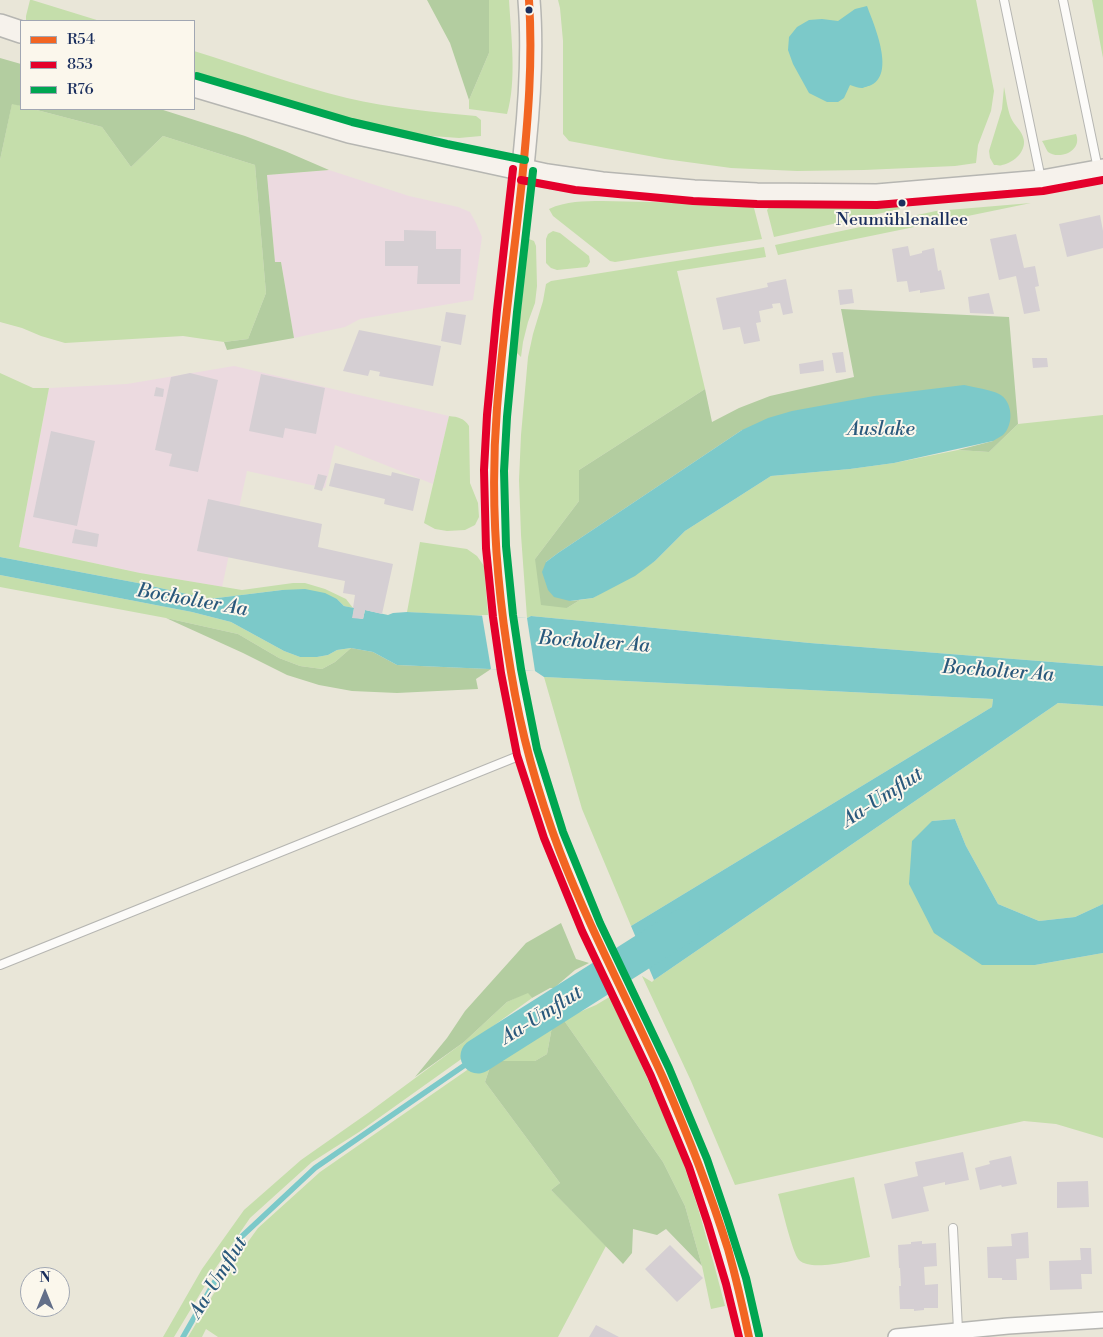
<!DOCTYPE html>
<meta charset="utf-8">
<style>
body{margin:0}
#map{position:relative;width:1103px;height:1337px;overflow:hidden;background:#e9e6d8;font-family:"Libre Bodoni",serif}
canvas{display:block}
.legend{position:absolute;left:20px;top:20px;width:175px;height:90px;box-sizing:border-box;background:#fbf7ec;border:1px solid #a1a7b3;margin:0;padding:6px 9px;list-style:none;font-size:15px;color:#1b2f5e}
.legend li{display:flex;align-items:center;gap:10px;height:25px}
.legend b{width:25px;border:1px solid #a1a7b3}
.north{position:absolute;left:20px;top:1267px;width:50px;height:50px;box-sizing:border-box;background:#fbf7ec;border:1px solid #a1a7b3;border-radius:50%;rotate:0deg;font-size:14px;font-weight:700;line-height:20px;text-align:center;color:#1b2f5e}
.north::after{content:'';display:block;margin:auto;width:18px;height:22px;background:#636f89;clip-path:polygon(50% 0,100% 100%,50% 72%,0 100%)}
</style>
<div id="map">
<canvas width="1103" height="1337"></canvas>
<ul class="legend">
<li><b style="height:6px;background:#f26522"></b>R54</li>
<li><b style="height:6px;background:#e4002b"></b>853</li>
<li><b style="height:6px;background:#00a651"></b>R76</li>
</ul>
<div class="north">N</div>
</div>
<script>
const c = document.querySelector('canvas').getContext('2d');
c.lineJoin = 'round';
function fillPath(path, color) { c.fillStyle = color; c.fill(path, 'evenodd'); }
function stroke(path, color, width, dash) { c.strokeStyle = color; c.lineWidth = width; c.lineCap = dash ? 'butt' : 'round'; c.setLineDash(dash || []); c.stroke(path); }
function label(font, color, halo, rows, align = 'center') {
  c.font = font + ' "Libre Bodoni",serif'; c.lineWidth = 4; c.setLineDash([]); c.textBaseline = 'middle'; c.strokeStyle = halo; c.fillStyle = color; for (const [text, x, y, turn = 0] of rows) {
    c.save(); c.translate(x, y); c.rotate((+turn || 0) * Math.PI / 180); c.textAlign = isNaN(turn) ? turn : align; if (halo) c.strokeText(text, 0, 0); c.fillText(text, 0, 0); c.restore();
  }
}
fillPath(new Path2D(`
 M329 170 409 196 458 207 470 212 476 223 482 237 473 300 360 319 345 327 294 338 281 262H275L267 175Z
 M234 366 449 416 433 484 335 445 325 488 247 471 222 587 140 573 19 547 49 388 127 384Z`), '#ecdae0');
fillPath(new Path2D(`
 M30 0H32L100 21H26V16Z
 M489 0H509C511 35 517 81 507 114L469 109V100L489 53Z
 M558 0H976L994 91 991 111 978 145 976 163 955 166 864 170 797 171 731 168 665 159 569 141 563 134V41L560 8Z
 M1092 0H1103V58Z
 M194 51C245 67 295 85 347 98 390 108 433 112 476 116L481 120V136L459 138 432 136 397 130 334 118 194 76Z
 M1004 87C1006 96 1007 108 1011 118 1014 125 1021 130 1023 137 1028 150 1014 163 1002 165 1001 166 995 165 994 165L990 158 989 151 1002 109Z
 M12 103 21 106V109H33L102 127 131 167 163 136 255 165 266 293 248 339 224 342 183 336 65 343 41 336 22 328 0 322V160Z
 M1076 134C1083 152 1058 160 1048 152 1046 149 1044 144 1042 141Z
 M602 201 748 204 754 208 762 239 615 262 610 261 553 216 549 209C566 201 584 201 602 201Z
 M898 202 900 209 774 237 767 210 772 204Z
 M1031 203 778 255 775 245 936 211Z
 M553 231 560 233 589 256 590 262 587 267 557 270 551 268 546 263V239L548 234Z
 M529 239 534 241 536 246 537 286 535 303 528 322 523 342 521 357 516 352Z
 M764 247 766 257 677 271 705 389 579 470V501L535 559 567 608 580 600 593 598 655 561 685 531 771 476 850 469 894 463 958 450 989 452 1018 424 1103 415V666L810 643 531 616 527 618 521 535 519 480 521 435 528 357 533 334 543 301 546 284 551 281Z
 M0 373 33 388H49L19 547 140 573 242 590 293 583H305L325 589 346 599 353 608 344 606 337 599 282 590 209 599 138 583 0 557Z
 M449 416C458 417 464 418 469 426L470 483 478 503 479 517 475 525 465 530 447 531 435 529 424 523Z
 M420 542 467 549 477 556 484 566 488 615 471 616 407 612Z
 M0 575 192 612 231 622 284 651 300 657H317L328 655 337 650 351 648 335 662 322 669 300 666 279 658 238 634 166 618 0 587Z
 M544 677 993 699 992 707 631 926 582 809Z
 M1058 703 1103 706V904L1075 917 1039 921 998 904 966 846 955 819 932 821 1035 965 1103 953V1138L1056 1124 1024 1121 735 1185 691 1081 642 976 652 982 654 980Z
 M528 992 532 998 489 1029 474 1050 359 1132 312 1162 250 1218 215 1269 174 1337H163L202 1269 244 1210 301 1160 368 1113 464 1042 507 1002Z
 M611 996 680 1153 698 1208 715 1268 725 1306 711 1309 702 1266 685 1206 663 1162 563 1019 596 1005Z
 M552 1027 547 1054 535 1061H492L485 1082 560 1183 551 1190 606 1246 558 1337H218L206 1329 202 1337H188L229 1268 258 1228 320 1172 483 1059 508 1053H512Z
 M854 1177 870 1257C854 1260 811 1272 799 1260 792 1252 782 1207 778 1194Z`), '#c5deab');
fillPath(new Path2D(`
 M427 0H489V53L469 100 450 43Z
 M0 58 21 64V106L12 104 0 160Z
 M33 109H160L245 136 285 151 329 170 267 175 275 262H281L294 338 227 350 224 342 248 339 266 293 255 165 163 136 131 167 102 127Z
 M841 309 1009 317 1018 424 989 452 958 450 993 441 742 430 558 553 546 562 570 601 580 600 567 608 541 605 535 559 579 501V470L705 389 712 422 739 408 770 396 854 377Z
 M166 618 238 634 279 658 300 666 322 669 335 662 351 648 373 652 397 665 491 669 476 679 478 689 397 693 352 691 319 685 287 675 243 653Z
 M561 923 576 959 589 963 575 970 554 988H550L532 998 528 993 507 1002 464 1042 415 1077 447 1038 465 1011 526 943Z
 M563 1019 663 1162 685 1206 702 1266 666 1229 657 1235 633 1229 632 1253 623 1264 551 1190 560 1183 485 1082 492 1061H535L547 1054 552 1027Z`), '#b3cda0');
fillPath(new Path2D(`
 M867 6C874 25 897 76 869 86 868 86 863 88 862 88 858 88 854 86 850 85L844 98 838 102H827L809 93 793 64 788 50 789 37 797 27 809 20 822 19 838 21 855 9Z
 M964 385C973 387 992 390 999 394 1013 401 1014 425 1003 435 1000 437 996 439 993 441L894 463 850 469 771 476 685 531 655 561 635 576 593 598 570 601 554 597 548 590 542 572 546 562 558 553 742 430 768 418 792 411 874 396Z
 M0 557 138 583 209 599 282 590 305 589 325 593 337 599 344 606 354 608 353 617 363 619 365 610 388 615 393 613 407 612 527 618 531 616 810 643 1103 666V706L1058 703 654 980 631 926 992 707 993 699 544 677 535 671 397 665 373 652 351 648 337 650 328 655 317 657H300L284 651 231 622 192 612 0 575Z
 M955 819 966 846 998 904 1039 921 1075 917 1103 904V953L1035 965H982L934 933 909 884 912 841 932 821Z`), '#7cc9c9');
fillPath(new Path2D(`
 M482 615 527 618 535 671 491 669Z`), '#e9e6d8');
stroke(new Path2D(`
 M183 1337 239 1239 315 1168 478 1056`), '#7cc9c9', 5.5);
stroke(new Path2D(`
 M478 1056 682 927`), '#7cc9c9', 35);
fillPath(new Path2D(`
 M1100 215 1103 231V248L1067 257 1059 224Z
 M404 230 436 231V249H461L460 284H417L418 266H385V241H404Z
 M1016 234 1024 268 1035 266 1039 286 1035 287 1040 311 1024 314 1016 276 999 280 990 239Z
 M908 246 910 256 922 253V251L934 248 938 271 941 270 945 289 920 293V290L909 292 907 281 897 282 892 249Z
 M786 279 793 313 783 315 780 303 772 304 773 308 759 311 761 322 756 323 760 341 744 344 740 327 723 330 716 298 768 287 767 283Z
 M852 289 854 303 840 305 838 290Z
 M989 293 994 314 970 313 968 297Z
 M446 312 466 315 461 345 441 341Z
 M359 330 441 346 433 386 379 376 380 372 370 370 368 376 343 371Z
 M843 352 846 372 836 373 832 353Z
 M1032 358H1047L1048 367 1033 368Z
 M823 360 824 371 800 374 799 364Z
 M190 373 218 380 198 472 169 466 172 454 155 450 171 377Z
 M261 374 325 388 316 434 285 428 283 438 249 431Z
 M156 387 164 389 163 397 154 396Z
 M51 431 95 441 77 526 33 517Z
 M335 463 391 476 392 472 420 479 413 511 384 504 385 499 329 486Z
 M318 474 327 476 322 491 314 489Z
 M208 499 322 524 318 547 393 564 382 614 365 610 363 619 352 618 354 608H353L355 595 343 593 345 581 197 551Z
 M75 529 99 534 97 547 72 543Z
 M963 1152 969 1180 945 1185V1182L923 1187 929 1211 892 1219 884 1184 918 1176 915 1162Z
 M1011 1156 1017 1184 1002 1187 1001 1185 980 1190 975 1168 990 1164 989 1161Z
 M1088 1181 1089 1207 1057 1208V1182Z
 M1028 1232 1029 1258 1016 1259 1017 1280H1002V1278H988L987 1247 1012 1246 1011 1234Z
 M922 1241V1244L936 1243 937 1266 924 1267 925 1285 938 1284V1308H924V1310L914 1311V1309H900L899 1286H901L900 1268H899L898 1245 911 1244V1242Z
 M670 1245 703 1278 677 1302 645 1269Z
 M1080 1248H1091L1092 1274H1081L1082 1289 1050 1290 1049 1261 1081 1260Z
 M596 1325 619 1337H589Z`), '#d5cfd3');
const lane = new Path2D(`
 M1004 0 1041 179
 M1063 0 1098 169
 M0 965 526 753
 M953 1228 958 1330`);
const street = new Path2D(`
 M896 1337 1008 1326 1103 1320`);
const secondary = new Path2D(`
 M529 0C533 49 530 97 525 146 520 201 513 256 507 312 501 364 495 418 494 471 493 538 500 606 511 672 516 699 521 727 528 753 535 780 544 807 553 833 573 890 601 944 626 998 677 1107 727 1219 749 1337
 M0 25 21 32
 M194 86 349 132 547 175 602 183 694 191 757 194 877 195 1042 181 1103 170`);
stroke(lane, '#b6b6b2', 10);
stroke(street, '#b6b6b2', 18);
stroke(secondary, '#b6b6b2', 24);
stroke(lane, '#fcfbf9', 8);
stroke(street, '#fcfbf9', 15);
stroke(secondary, '#f6f2ec', 21);
stroke(new Path2D(`
 M529 0C533 60 528 120 522 180 514 256 503 332 497 408 490 496 496 585 511 672 521 733 538 794 560 852 590 930 630 1004 664 1080 688 1135 710 1192 728 1249 736 1278 743 1308 749 1337`), '#f26522', 8);
stroke(new Path2D(`
 M513 169 497 310 487 415 484 470 486 548 493 617 501 673 517 755 544 838 582 931 651 1076 689 1167 708 1224 726 1284 739 1337
 M521 180 575 190 693 201 757 204 877 205 1043 191 1103 180`), '#e4002b', 8);
stroke(new Path2D(`
 M197 76 352 122 447 144 525 160
 M533 171 517 312 507 417 504 471 506 546 513 615 521 669 537 749 563 832 600 923 669 1068 707 1159 727 1218 746 1278 759 1335`), '#00a651', 8);
for (const [x, y, r, color] of [
 [529,10,4.5,"#1b2f5e"],
 [902,203,4.5,"#1b2f5e"]
]) { const dot = new Path2D(); dot.arc(x, y, r, 0, 2 * Math.PI); c.fillStyle = color; c.fill(dot); stroke(dot, '#fbf7ec', 2); }
label('18px', '#1b2f5e', '#fbf7ec', [
 ["Neumühlenallee",902,221]
]);
label('italic 20px', '#2a597c', '#fbf7ec', [
 ["Auslake",881,430],
 ["Bocholter Aa",192,601,10],
 ["Bocholter Aa",594,643,4],
 ["Bocholter Aa",998,672,4],
 ["Aa-Umflut",883,798,-33],
 ["Aa-Umflut",542,1016,-32],
 ["Aa-Umflut",219,1278,-58]
]);
</script>
